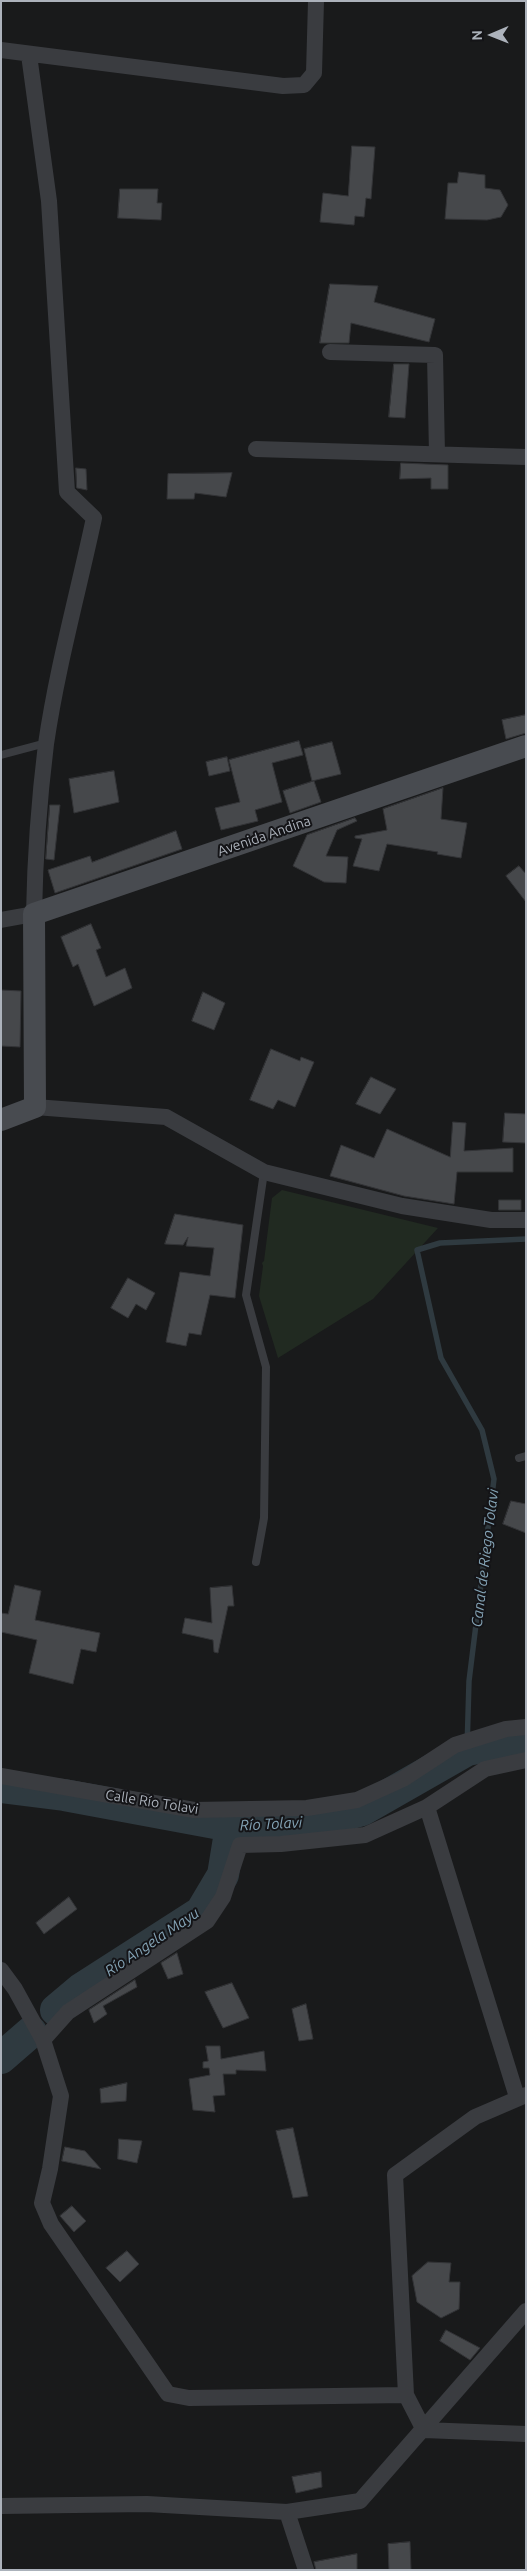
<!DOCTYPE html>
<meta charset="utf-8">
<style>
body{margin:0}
#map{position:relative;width:527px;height:2571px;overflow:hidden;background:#191a1b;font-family:Ubuntu,sans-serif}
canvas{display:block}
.frame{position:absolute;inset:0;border:2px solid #acb2bb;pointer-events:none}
.north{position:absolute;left:467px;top:10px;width:50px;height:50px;-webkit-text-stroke:4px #141417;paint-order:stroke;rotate:269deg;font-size:14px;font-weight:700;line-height:20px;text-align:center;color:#acb2bb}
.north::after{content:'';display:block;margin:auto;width:18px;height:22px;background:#acb2bb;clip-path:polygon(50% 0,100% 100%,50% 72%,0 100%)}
</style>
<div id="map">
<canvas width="527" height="2571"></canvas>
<div class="frame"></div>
<div class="north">N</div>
</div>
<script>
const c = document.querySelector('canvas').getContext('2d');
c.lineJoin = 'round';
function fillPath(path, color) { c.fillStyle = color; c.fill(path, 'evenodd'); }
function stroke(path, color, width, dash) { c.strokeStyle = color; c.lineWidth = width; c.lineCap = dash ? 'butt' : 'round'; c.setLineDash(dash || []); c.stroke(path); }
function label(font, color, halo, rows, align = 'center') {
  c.font = font + ' Ubuntu,sans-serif'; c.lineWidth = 4; c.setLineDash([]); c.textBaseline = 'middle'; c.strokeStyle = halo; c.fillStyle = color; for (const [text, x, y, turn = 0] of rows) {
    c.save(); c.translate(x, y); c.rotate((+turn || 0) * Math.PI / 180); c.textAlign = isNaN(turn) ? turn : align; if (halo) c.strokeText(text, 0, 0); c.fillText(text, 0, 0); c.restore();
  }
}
fillPath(new Path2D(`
 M282 1190 438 1228 373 1299 278 1358 259 1296 263 1266 262 1263 264 1261 272 1198Z`), '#212a21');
stroke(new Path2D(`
 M467 1750 469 1681 494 1479 482 1430 441 1358 417 1250 440 1243 526 1239`), '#2f3a40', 5.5);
stroke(new Path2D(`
 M1 1787 64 1795 231 1826 319 1822 362 1810 467 1750 526 1739
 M56 2010 81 1989 201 1912 223 1875 231 1826
 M1 2058 31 2032`), '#2f3a40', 32);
const building = new Path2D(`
 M352 146 375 147 371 199 366 198 364 217 355 216 354 225 320 222 323 193 348 196Z
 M459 172 485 175V188L500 190 508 205 501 217 487 220 445 219 448 183H457Z
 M120 189H158L157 203H162L161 220 118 218Z
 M330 284 378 286 374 302 435 319 429 342 351 323 349 343H320Z
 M394 364H409L405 418 389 417Z
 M401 463 448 465V489H431V478L400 479Z
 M76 468 86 469 87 490 77 488Z
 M232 473 226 497 195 493 194 499H167L168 474Z
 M526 715V733L506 739 502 720Z
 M299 741 303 755 272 763 282 802 255 810 258 821 221 830 215 808 240 802 229 760Z
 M332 742 341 774 312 781 304 749Z
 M227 757 230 771 209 776 206 762Z
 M114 771 119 802 74 813 69 779Z
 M314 781 321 802 290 813 283 791Z
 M443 788 441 819 467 823 461 858 437 854 438 852 387 844 379 871 353 866 362 839 355 838V836L387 830 383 809Z
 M50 805H60L54 860 46 859Z
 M355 818 357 821 337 830 326 856 348 857 346 883 324 882 293 866 307 835Z
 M176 831 182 849 55 893 48 870 90 856 92 862Z
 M519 866 526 874V902L506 876Z
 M91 924 101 948 96 950 106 977 125 968 132 988 94 1006 78 964 73 967 61 937Z
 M1 990 21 991 20 1047 1 1046Z
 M203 992 225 1003 214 1030 192 1021Z
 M271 1049 300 1061 301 1057 314 1062 295 1107 278 1100 273 1109 250 1100Z
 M371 1077 396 1089 380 1114 356 1104Z
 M505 1113 526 1114V1143L503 1142Z
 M453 1122 466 1123 464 1151 513 1148V1172H457L454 1204 404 1196 330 1176 341 1145 374 1158 387 1129 450 1157Z
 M499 1200H521V1210H499Z
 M175 1214 243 1225 235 1298 210 1295 201 1335 189 1333 186 1346 166 1342 180 1272 210 1276 214 1248 186 1246 188 1237 183 1245 165 1244Z
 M128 1278 155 1293 146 1310 136 1304 128 1318 111 1308Z
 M511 1501 526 1504V1533L503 1524Z
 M15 1585 41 1591 35 1620 100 1633 96 1652 81 1649 73 1684 29 1673 37 1640 1 1632V1613L8 1614Z
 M232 1586 234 1606H228L218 1653 214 1652 213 1640 182 1633 185 1618 212 1623 210 1588Z
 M69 1897 77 1909 44 1934 36 1923Z
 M177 1953 183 1974 168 1979 161 1963Z
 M135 1980 137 1987 103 2006 107 2014 94 2023 89 2010Z
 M232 1983 249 2018 223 2028 205 1992Z
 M306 2004 313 2039 299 2041 292 2009Z
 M206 2046H220L221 2059 264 2051 266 2071 236 2070V2074H223L225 2095 213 2096 215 2112 193 2110 189 2079 210 2075 209 2068H203V2062L208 2061Z
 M127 2083 126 2101 101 2103 100 2089Z
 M293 2128 308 2196 293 2198 276 2131Z
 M119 2139 142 2141 137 2163 118 2159Z
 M65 2147 85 2151 101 2169 62 2161Z
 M72 2206 86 2221 74 2232 60 2216Z
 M127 2251 139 2264 120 2282 106 2268Z
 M428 2262 451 2263 449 2282H460L459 2309 441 2318 417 2302 412 2276Z
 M446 2330 480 2348 470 2360 440 2341Z
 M321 2472 322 2487 296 2493 292 2477Z
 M410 2542 411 2570H389L388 2544Z
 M357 2554V2570H316L314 2562Z`);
fillPath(building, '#46484b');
stroke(building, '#333437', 1);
stroke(new Path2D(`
 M1 755 46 743
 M519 1458 526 1456
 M256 1562 264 1518 266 1367 246 1295 264 1172`), '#3a3c40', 8);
stroke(new Path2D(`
 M1 50 283 86 304 85 314 73 316 1
 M330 352 435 355 437 454
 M256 449 526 457
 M1 920 34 914C35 857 39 801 46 744 57 668 78 593 94 518L67 492 49 201 29 55
 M35 1107 166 1117 264 1172 402 1206 491 1220H526
 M1 1776 194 1810 307 1808 357 1800 403 1779 455 1745 506 1729 526 1727
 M427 1807 517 2097
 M1 1970 15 1989 43 2040 61 2096 50 2169 42 2203 51 2224 168 2394 189 2398 406 2395
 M43 2040 68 2012 207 1921 223 1897 240 1845 281 1844 365 1835 427 1807 485 1769 526 1760
 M424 2430 406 2395 395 2175 475 2117 526 2095
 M424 2430 526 2434
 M1 2506 147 2504 287 2512 360 2501 526 2311
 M287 2512 306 2570`), '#3a3c40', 16);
stroke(new Path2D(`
 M1 1120 35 1107 34 914 526 746`), '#484b50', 22);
label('14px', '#acb2bb', '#141417', [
 ["Avenida Andina",264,836,-19],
 ["Calle Río Tolavi",152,1802,9]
]);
label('italic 15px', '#84a3b5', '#141417', [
 ["Canal de Riego Tolavi",485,1558,-83],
 ["Río Tolavi",271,1824,-3],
 ["Río Angela Mayu",152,1942,-34]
]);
</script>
